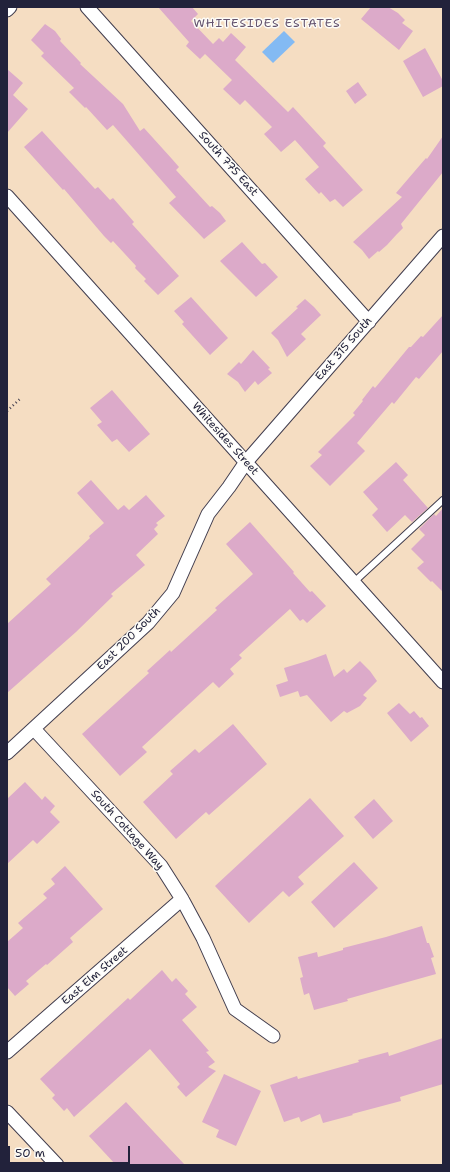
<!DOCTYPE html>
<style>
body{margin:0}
#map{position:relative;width:450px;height:1172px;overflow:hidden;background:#f5ddc2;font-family:"Shantell Sans",sans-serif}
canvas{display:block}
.frame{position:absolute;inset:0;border:8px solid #22223b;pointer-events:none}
.scale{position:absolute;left:8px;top:1146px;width:122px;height:18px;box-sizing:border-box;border:2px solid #22223b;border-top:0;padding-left:5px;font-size:12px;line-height:14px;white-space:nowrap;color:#22223b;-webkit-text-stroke:3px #fdfcf7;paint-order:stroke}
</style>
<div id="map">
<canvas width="450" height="1172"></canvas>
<div class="frame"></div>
<div class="scale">50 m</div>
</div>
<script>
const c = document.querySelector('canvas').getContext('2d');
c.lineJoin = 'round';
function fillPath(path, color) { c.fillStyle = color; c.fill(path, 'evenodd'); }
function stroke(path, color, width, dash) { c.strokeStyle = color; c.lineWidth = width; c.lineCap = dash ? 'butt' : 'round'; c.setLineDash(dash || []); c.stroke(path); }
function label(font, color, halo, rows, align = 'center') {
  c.font = font + ' "Shantell Sans",sans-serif'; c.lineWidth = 3; c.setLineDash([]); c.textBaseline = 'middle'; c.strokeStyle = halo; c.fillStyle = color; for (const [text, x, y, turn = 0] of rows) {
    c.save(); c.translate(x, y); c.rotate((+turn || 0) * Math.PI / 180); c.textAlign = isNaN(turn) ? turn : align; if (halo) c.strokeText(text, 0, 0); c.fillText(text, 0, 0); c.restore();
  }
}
fillPath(new Path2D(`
 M284 31 295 42 273 63 262 52Z`), '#83baf3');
fillPath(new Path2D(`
 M158 7H192L198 14 191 21 213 44 219 38 223 42 231 33 246 47 235 60 288 112 293 107 326 143 323 146 363 190 343 207 335 199 330 202 321 192 319 194 305 179 319 167 295 140 281 152 264 134 272 127 245 100 240 105 223 89 232 80 205 54 200 59 186 46 189 42Z
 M371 7H388L398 13 405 20 402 23 413 31 399 50 361 19Z
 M45 24 55 31 61 39 60 41 81 63 80 64 123 104 140 131 144 128 172 159 179 167 176 170 210 207 212 206 220 213 226 221 204 239 169 203 176 197 113 125 107 130 86 107 85 108 69 92 74 88 41 56 44 53 31 40Z
 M425 48 443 81V86L423 97 403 61Z
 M7 69 23 83 13 95 28 109 7 133Z
 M358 82 367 95 355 104 346 91Z
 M42 131 95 189 98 187 110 200 113 198 134 222 132 224 179 276 158 295 144 281 146 279 135 268 136 266 113 241 111 243 104 236 64 189 63 190 24 147Z
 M443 136V172L401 224 403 228 397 234 387 245 379 252 378 251 369 259 362 250 353 242 402 197 396 193 426 158 427 159Z
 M242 242 262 264 265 263 278 277 256 297 220 261Z
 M191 297 228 338 210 355 182 324 184 322 174 311Z
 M305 299 314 307 321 315 301 334 306 339 287 357 278 340 271 333 298 308 296 307Z
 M443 315V351L419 379 416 377 394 404 392 402 357 443 365 451 330 486 310 466 322 455 318 452 355 415 353 413 363 401 362 400 373 386 375 388 409 347H411L421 336 423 337Z
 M253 350 270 368 268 369 272 373 258 385 255 381 245 392 238 382 227 374 239 362 241 364Z
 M112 390 150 434 129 452 117 439 112 442 97 425 102 422 90 408Z
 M396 462 408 475 403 480 428 508 412 522 405 515 387 532 372 515 378 509 363 492Z
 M91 480 118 510 124 505 129 510 146 495 165 516 156 523 158 525 154 529 158 534 136 555 145 565 111 594 113 596 76 632 7 693V624L51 584 46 579 90 538 89 536 104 523 77 493Z
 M443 508V592L432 581 431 582 417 568 424 562 411 549 425 535 419 529 434 514 436 516Z
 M250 522 294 572 293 573 310 592 312 591 326 606 307 623 303 619 300 621 290 609 239 655 242 658 230 669 234 674 219 688 213 682 142 747 147 752 120 776 82 734 149 673 147 671 170 650 171 652 217 610 215 608 253 574 226 544Z
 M326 654 334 677 344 669 347 673 360 661 370 671 377 681 363 695 367 698 360 706 347 713 344 711 331 722 307 695 300 697 298 691 280 697 276 685 288 681 284 668 307 661Z
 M399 703 410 714 414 711 420 718 422 717 429 726 411 742 387 713Z
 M233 724 267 764 209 815 206 812 176 839 143 802 173 774 170 771 195 749 199 753Z
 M25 782 42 800 45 796 55 806 50 812 60 822 37 844 33 840 7 864V799Z
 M310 798 344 836 298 877 304 884 289 897 283 891 249 923 215 886Z
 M374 799 393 821 373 839 354 817Z
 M354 862 378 888 334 928 311 902Z
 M65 866 103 909 70 938 73 942 47 965 46 964 26 981 29 984 15 996 7 987V942L23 928 18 923 47 898 43 894 55 884 51 879Z
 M422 926 427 943H429L434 957 431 958 436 974 347 999 348 1001 314 1010 309 993 304 995 300 978 303 977 298 957 317 952 318 957 343 950V948L386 937Z
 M162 970 172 982 176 978 188 991 185 994 197 1007 182 1020 209 1051 206 1052 215 1062 208 1067 216 1071 186 1097 177 1087 180 1084 150 1049 74 1117 67 1108 64 1111 52 1098 55 1095 40 1079 128 998 130 1000Z
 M443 1038V1084L400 1097 401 1101 352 1114 353 1115 323 1123 320 1114 301 1122 299 1117 284 1122 270 1085 297 1076 298 1079 359 1062 358 1060 388 1052 389 1056Z
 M224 1074 261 1091 236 1146 216 1137 219 1130 202 1122Z
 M126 1102 168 1147 185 1165H116L89 1136Z`), '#dcaac9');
const service = new Path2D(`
 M354 582 443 500`);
const minor = new Path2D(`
 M87 7 369 322
 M7 10 10 7
 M7 196 443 682
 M34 729 161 866 182 899 203 938 235 1009 273 1036
 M7 753 148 623 173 593 208 514 229 487 246 462 443 236
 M7 1052 182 899
 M7 1112 57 1165`);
stroke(service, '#423e4f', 8);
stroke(minor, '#423e4f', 15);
stroke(new Path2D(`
 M7 411 20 399`), '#423e4f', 2.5, [1, 3]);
stroke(service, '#fff', 6);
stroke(minor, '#fff', 13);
label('11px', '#22223b', '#fdfcf7', [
 ["South 775 East",228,164,48],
 ["East 315 South",344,349,-49],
 ["Whitesides Street",225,439,48],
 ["East 200 South",129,639,-45],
 ["South Cottage Way",127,830,48],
 ["East Elm Street",95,976,-41]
]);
c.letterSpacing = '1px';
label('12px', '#63526d', '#fdfcf7', [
 ["WHITESIDES ESTATES",267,24]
]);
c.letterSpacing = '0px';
</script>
